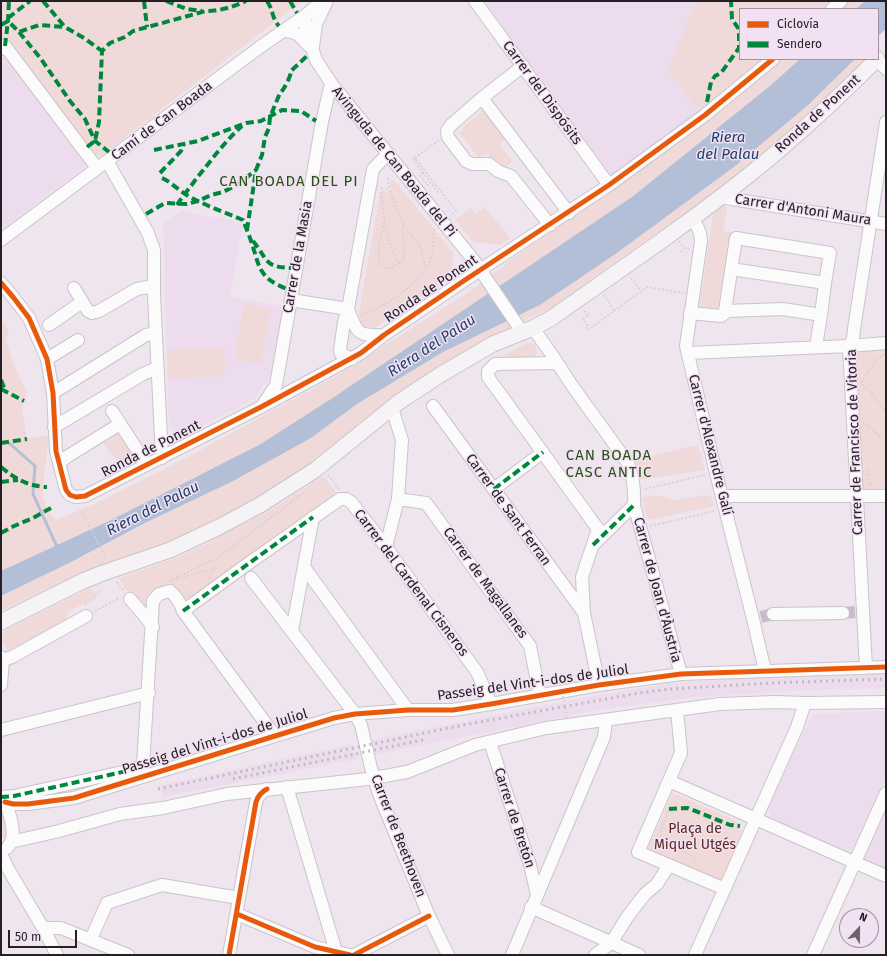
<!DOCTYPE html>
<meta charset="utf-8">
<style>
body{margin:0}
#map{position:relative;width:887px;height:956px;overflow:hidden;background:#eee5ee;font-family:"Fira Sans",sans-serif}
canvas{display:block}
.frame{position:absolute;inset:0;border:2px solid #262026;pointer-events:none}
.legend{position:absolute;left:739px;top:8px;width:140px;height:52px;box-sizing:border-box;background:#f2e1f2;border:1px solid #a094a0;margin:0;padding:5px 7px;list-style:none;font-size:12px;color:#262026}
.legend li{display:flex;align-items:center;gap:8px;height:20px}
.legend b{width:20px;border:1px solid #a094a0}
.north{position:absolute;left:839px;top:908px;width:40px;height:40px;box-sizing:border-box;background:#f2e1f2;border:1px solid #a094a0;border-radius:50%;rotate:22deg;font-size:11px;font-weight:700;line-height:16px;text-align:center;color:#262026}
.north::after{content:'';display:block;margin:auto;width:14px;height:18px;background:#6c656c;clip-path:polygon(50% 0,100% 100%,50% 72%,0 100%)}
.scale{position:absolute;left:8px;top:930px;width:69px;height:18px;box-sizing:border-box;border:2px solid #262026;border-top:0;padding-left:5px;font-size:12px;line-height:14px;white-space:nowrap;color:#262026;-webkit-text-stroke:3px #f2e1f2;paint-order:stroke}
</style>
<div id="map">
<canvas width="887" height="956"></canvas>
<div class="frame"></div>
<ul class="legend">
<li><b style="height:5px;background:#e8590c"></b>Ciclovía</li>
<li><b style="height:5px;background:#00873e"></b>Sendero</li>
</ul>
<div class="north">N</div>
<div class="scale">50 m</div>
</div>
<script>
const c = document.querySelector('canvas').getContext('2d');
c.lineJoin = 'round';
function fillPath(path, color) { c.fillStyle = color; c.fill(path, 'evenodd'); }
function stroke(path, color, width, dash) { c.strokeStyle = color; c.lineWidth = width; c.lineCap = dash ? 'butt' : 'round'; c.setLineDash(dash || []); c.stroke(path); }
function label(font, color, halo, rows, align = 'center') {
  c.font = font + ' "Fira Sans",sans-serif'; c.lineWidth = 3; c.setLineDash([]); c.textBaseline = 'middle'; c.strokeStyle = halo; c.fillStyle = color; for (const [text, x, y, turn = 0] of rows) {
    c.save(); c.translate(x, y); c.rotate((+turn || 0) * Math.PI / 180); c.textAlign = isNaN(turn) ? turn : align; if (halo) c.strokeText(text, 0, 0); c.fillText(text, 0, 0); c.restore();
  }
}
fillPath(new Path2D(`
 M485 1H696L668 69 707 120 619 185 557 104Z
 M5 56 86 166 1 230V58Z
 M182 211 243 223 230 297 283 306 270 377 254 399 184 435 169 426 163 222Z
 M886 673V688L792 691 688 698 590 711 536 723 375 754 371 740 576 699 670 683 744 678Z
 M886 711V776L850 853 773 821 768 807 813 714Z
 M354 744 357 759 163 797 161 785Z
 M886 808V869L862 859Z`), '#eddced');
fillPath(new Path2D(`
 M1 1H302L102 155 97 156 93 154 7 37 1 41Z
 M696 1H865L856 9H740V59H800L771 85 632 197 331 399 259 445 109 521 1 571V319L9 330 6 341 14 366 27 392 22 409 27 438 49 435 43 487V496L48 512 56 520 92 505 182 460 338 375 472 290 516 256 619 185 707 120 692 103 668 69Z
 M855 59H866L779 143 714 193 547 310 500 333 304 470 211 523 138 556 95 567 1 611V596L71 562 311 438 357 404 443 352 540 305 614 255 734 167 807 106Z
 M485 109 507 138 499 144 513 161 502 170 499 168 487 154 478 157 460 134 464 126Z
 M391 180 396 182 454 254 451 276 376 327C364 329 358 324 359 313L380 192H382V190L388 192 391 191 390 182Z
 M722 206 727 207 723 231 736 233 720 311 699 308 713 214Z
 M485 207 510 238 500 245 473 242 455 220 471 208 476 214Z
 M244 304 271 309 261 364 234 359Z
 M527 343H532L536 346 537 354 534 357 495 360Z
 M886 345V490L861 491 854 349Z
 M224 348 225 376 168 379 167 349Z
 M119 430 138 459 123 468 102 442Z
 M698 445 705 470 637 480 631 461Z
 M321 477H324L338 495 189 604C184 596 178 590 169 587L149 613 125 589 119 578 184 555 279 505Z
 M710 495 714 506 648 520 642 497 660 496 674 500Z
 M91 588 93 593 99 590C94 601 79 606 69 611L65 621 8 651 2 640 4 631Z
 M673 793 735 820 742 832 722 881 647 850Z
 M1 804 8 837 1 838Z`), '#f0d9d9');
fillPath(new Path2D(`
 M865 1H886V29L878 36V9H856Z
 M800 59H855L807 106 734 167 614 255 540 305 443 352 357 404 311 438 233 481 145 523 71 562 1 596V571L109 521 259 445 331 399 632 197 771 85Z`), '#b2bfd7');
stroke(new Path2D(`
 M8 442 35 466 33 494 58 549`), '#b2bfd7', 3);
stroke(new Path2D(`
 M843 613 856 612
 M761 617 773 614`), '#c6bec6', 12, [12, 6]);
const minor = new Path2D(`
 M475 1 609 185
 M832 9 841 1
 M306 15 304 22 316 60 331 83 475 262 522 332
 M281 31C297 31 299 35 309 46
 M313 47 316 24 327 1
 M1 49 5 46 97 168
 M877 59 886 69
 M523 66 482 98 450 126 447 131 448 137 466 161 472 164H489L498 171 511 176 550 225
 M482 98 569 213
 M107 161 148 233 154 250V295L162 458
 M720 197 886 224
 M692 219C697 226 701 231 701 241L686 346 716 473 753 619 765 671
 M1 240 260 47 306 15 322 1
 M731 269 825 283 821 315
 M1 283 13 297 29 318 47 359 53 393 56 451 66 490 70 495 76 497 85 496 261 407 361 353 384 335 465 280 609 185 705 115 773 59
 M74 288 88 311 92 313 99 311 137 289 154 286
 M291 300 348 309
 M348 309C357 334 358 336 384 335
 M725 311 736 238 830 253 825 283
 M690 313 721 316 724 314 725 311 783 309 821 315 816 347
 M49 325 82 302
 M533 328 552 355 573 387 628 463C633 477 635 490 634 505L681 674
 M688 353 849 346 886 343
 M47 359 78 340
 M352 359 341 354 340 350 344 322 348 309 373 169 388 154
 M557 363 495 364 488 371V377L598 529 582 577 584 613 599 685
 M53 393 146 335 156 333
 M262 406 276 385 322 122 331 83
 M433 406 584 613
 M112 411 147 465
 M54 427 143 374 157 368
 M59 463 68 456 120 424
 M494 489 543 452
 M723 496H886
 M398 499 426 503 530 646 540 696
 M594 544 634 505
 M386 547 398 499 402 440 392 408
 M304 567 408 710
 M251 578 355 714 361 725 371 768 379 794 429 916 448 955
 M130 599 143 614 153 627
 M183 611 242 568 340 499H346L351 502 386 547 477 672 491 704
 M773 614 843 613
 M292 631 313 517
 M1 657 3 660 1 685
 M3 660 12 657 86 616
 M866 668 849 346 853 339 854 329 886 122
 M677 710 681 753 638 852 725 889
 M1 730 149 693
 M490 742 530 865 537 895
 M141 777 143 766 153 601 159 594 170 591C177 597 180 602 183 611L275 736
 M669 781 886 876
 M287 787 337 955
 M1 797 14 796 127 771 143 766
 M1 798C9 806 16 832 11 842 10 844 9 846 7 848
 M5 802 13 804H28L74 798 275 736 334 718 355 714 408 710H453L491 704 599 685 681 674 886 667
 M11 842 59 831 120 814 163 808 227 794 368 779 407 772 475 745 546 728 568 725 720 704 775 702 805 703 886 702
 M2 851V856L7 867 43 928 57 955
 M531 907 639 955
 M237 914 315 947 350 955
 M43 928H61L128 955
 M91 939 107 903 162 885 239 898
 M229 955 256 802C258 796 261 792 267 789
 M354 955 429 916
 M512 955 604 737 606 720
 M595 955 611 943 628 916 645 894 657 884 669 865
 M695 955 797 727 805 703
 M813 955 886 793`);
const major = new Path2D(`
 M1 622 83 581 103 573 170 550 219 527 260 505 315 470 399 402 440 375 493 344 533 328 550 319C617 272 685 226 749 175 794 139 836 100 877 59`);
stroke(minor, '#cac4ca', 14);
stroke(major, '#c9c5c9', 17);
stroke(new Path2D(`
 M415 158 439 140
 M413 159 415 158 456 211 451 215
 M413 159 439 194
 M423 173 420 175 428 185H427
 M388 178 389 189 403 224 420 246 426 268
 M381 188 389 189
 M381 192C384 219 386 238 398 263
 M384 222C382 233 374 258 382 266 382 266 387 269 387 269 394 266 401 264 404 257L403 224
 M679 241 684 248 690 249
 M681 252 684 248
 M631 278 641 291
 M604 295 614 310
 M584 311 589 315 583 319 588 326 586 328 588 330 647 287 684 293
 M361 315C382 309 420 284 429 263 434 253 433 240 434 229
 M885 354 876 360 861 383 870 391 886 413
 M863 422 886 441
 M867 470 869 484 872 485
 M328 475 339 489
 M645 489 705 475
 M82 511 106 559
 M650 526 715 511
 M172 580 216 568 208 579
 M169 581 215 559 231 548 306 491
 M117 582 124 592
 M85 604 93 600 101 590
 M95 611 120 598
 M669 808V809L661 831V839L668 845 693 856 695 859 694 865`), '#d3d0d3', 1.5, [2, 2]);
stroke(minor, '#fcfbfc', 12);
stroke(major, '#f6f3f7', 15);
stroke(new Path2D(`
 M233 779 423 740
 M158 789 463 725 639 693 671 689 771 683 886 679`), '#bebcbe', 3, [2, 4]);
stroke(new Path2D(`
 M563 696 567 719`), '#d3d0d3', 1.5, [2, 2]);
stroke(new Path2D(`
 M43 1 65 27 84 38 102 51
 M144 1 147 27
 M166 1 187 9 202 11
 M267 1C273 9 272 19 279 26
 M290 1 297 13
 M8 18 30 1
 M1 25 8 21 19 32 39 25 65 27
 M19 32 41 59 70 101 85 119 95 141 109 152
 M5 46 8 21 9 1
 M707 102 711 82 715 76 721 73 739 48V35L738 28 732 19 731 1
 M87 147 95 141 99 122 102 51 110 43 125 37 133 31 206 11C220 11 233 7 246 1
 M154 150 198 141 246 123 261 121 282 110 301 111 316 121
 M160 173 181 151 184 144
 M162 178C171 182 177 189 185 194 203 205 224 212 243 220 245 226 248 232 250 238 260 265 256 277 287 289
 M177 205C183 195 190 188 196 179 211 161 224 142 242 126
 M146 214 165 203 187 204 198 201 211 195 223 192 237 185 256 170
 M247 230 256 170 262 155 265 137 269 128 270 117 280 93C284 90 291 76 291 71L307 56
 M253 241C268 259 263 267 291 268
 M1 380 5 390
 M1 389 24 401
 M1 443 27 439
 M1 467C16 479 27 486 47 487
 M1 482 18 480
 M494 489 543 452
 M1 533 14 526 33 518 51 508
 M593 545 634 505
 M183 611 313 517
 M1 797 14 796 127 771 143 766
 M669 809 688 808 730 825 740 826`), '#00873e', 4, [8, 4]);
stroke(new Path2D(`
 M1 283 13 297 29 318 47 359 53 393 56 451 66 490 70 495 76 497 85 496 261 407 361 353 384 335 465 280 609 185 705 115 773 59
 M5 802 13 804H28L74 798 275 736 334 718 355 714 408 710H453L491 704 599 685 681 674 886 667
 M237 914 315 947 350 955
 M229 955 256 802C258 796 261 792 267 789
 M354 955 429 916`), '#e8590c', 5);
label('14px', '#262026', '#f2e1f2', [
 ["Carrer del Dispósits",542,93,54],
 ["Ronda de Ponent",818,114,-42],
 ["Camí de Can Boada",162,121,-37],
 ["Avinguda de Can Boada del Pi",394,162,51],
 ["Carrer d'Antoni Maura",803,210,9],
 ["Carrer de la Masia",298,257,-80],
 ["Ronda de Ponent",431,289,-34],
 ["Carrer de Francisco de Vitoria",855,442,-92],
 ["Carrer d'Alexandre Galí",710,445,76],
 ["Ronda de Ponent",151,449,-27],
 ["Carrer de Sant Ferran",508,510,54],
 ["Carrer del Cardenal Cisneros",411,583,53],
 ["Carrer de Magallanes",485,583,54],
 ["Carrer de Joan d'Àustria",657,590,75],
 ["Passeig del Vint-i-dos de Juliol",533,683,-8],
 ["Passeig del Vint-i-dos de Juliol",215,742,-17],
 ["Carrer de Bretón",514,818,72],
 ["Carrer de Beethoven",398,836,69]
]);
label('14px', '#5d281d', '#f2e1f2', [
 ["Plaça de",695,829],
 ["Miquel Utgés",695,845]
]);
label('italic 15px', '#1f3f68', '#f2e1f2', [
 ["Riera",728,138],
 ["del Palau",728,155],
 ["Riera del Palau",432,346,-33],
 ["Riera del Palau",153,509,-27]
]);
c.letterSpacing = '1px';
label('15px', '#285115', '#f2e1f2', [
 ["CAN BOADA DEL PI",289,182],
 ["CAN BOADA",609,456],
 ["CASC ANTIC",609,473]
]);
c.letterSpacing = '0px';
</script>
